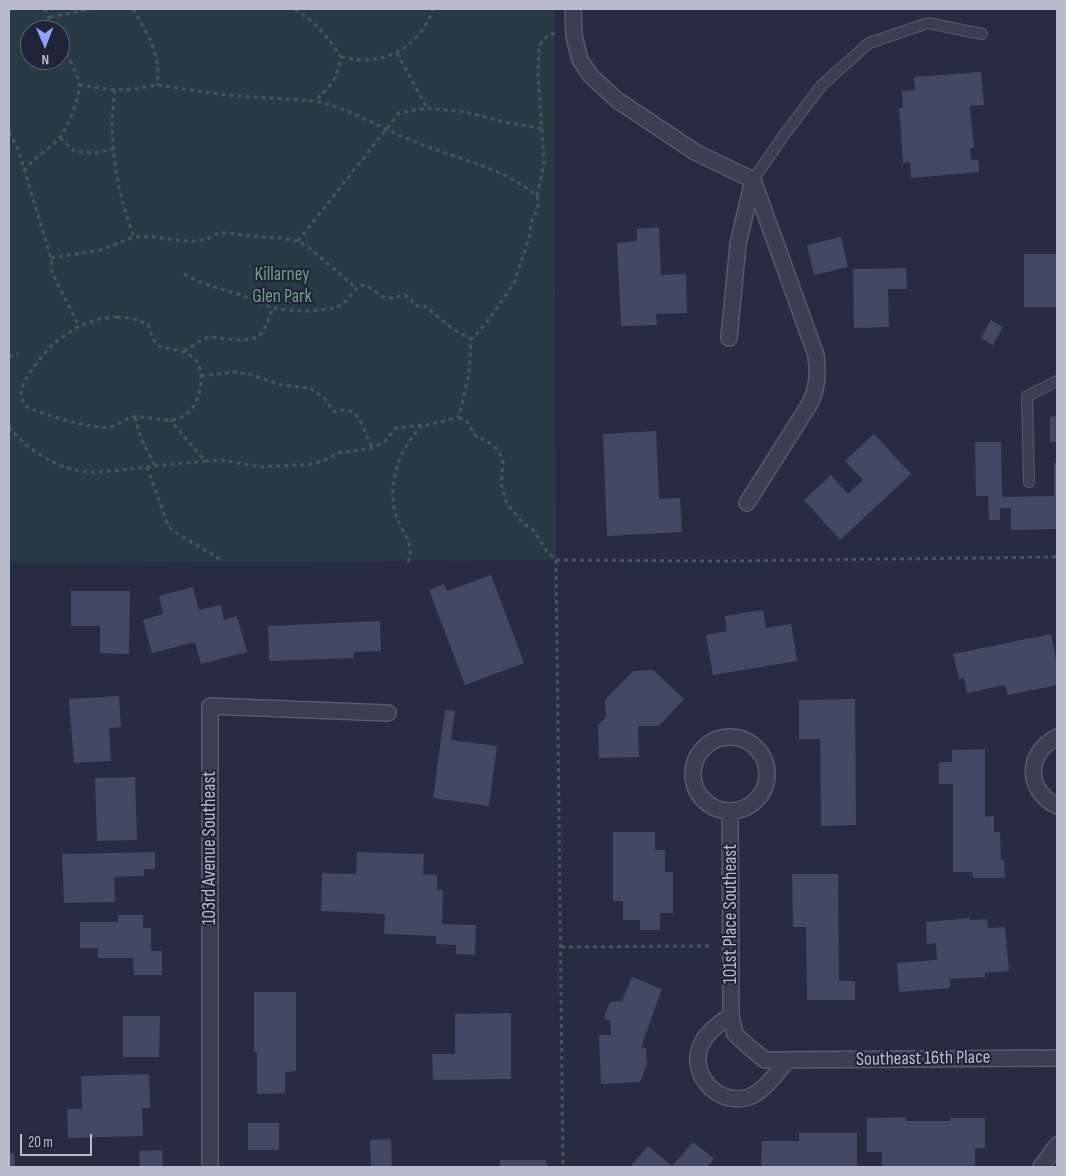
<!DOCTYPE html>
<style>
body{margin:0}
#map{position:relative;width:1066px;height:1176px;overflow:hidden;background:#272c43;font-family:"Sofia Sans Condensed",sans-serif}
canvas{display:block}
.frame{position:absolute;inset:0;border:10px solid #b9bbcc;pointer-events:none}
.north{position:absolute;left:20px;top:20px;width:50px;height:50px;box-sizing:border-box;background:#202438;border:1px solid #5d6073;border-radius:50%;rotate:179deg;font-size:14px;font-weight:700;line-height:20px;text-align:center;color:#b9bbcc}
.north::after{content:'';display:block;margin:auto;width:18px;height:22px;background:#91a0f9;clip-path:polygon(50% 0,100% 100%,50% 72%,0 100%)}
.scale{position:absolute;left:20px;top:1134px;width:72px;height:22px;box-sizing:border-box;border:2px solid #b9bbcc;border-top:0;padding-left:6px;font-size:15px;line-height:18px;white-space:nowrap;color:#b9bbcc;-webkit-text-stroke:4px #202438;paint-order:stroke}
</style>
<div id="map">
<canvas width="1066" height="1176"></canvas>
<div class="frame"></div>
<div class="north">N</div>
<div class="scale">20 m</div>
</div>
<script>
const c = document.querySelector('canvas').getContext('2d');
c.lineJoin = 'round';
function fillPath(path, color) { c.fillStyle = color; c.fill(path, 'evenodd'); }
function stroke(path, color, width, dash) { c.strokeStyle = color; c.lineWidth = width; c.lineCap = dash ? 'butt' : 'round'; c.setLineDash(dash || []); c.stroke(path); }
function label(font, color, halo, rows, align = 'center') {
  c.font = font + ' "Sofia Sans Condensed",sans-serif'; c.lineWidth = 4; c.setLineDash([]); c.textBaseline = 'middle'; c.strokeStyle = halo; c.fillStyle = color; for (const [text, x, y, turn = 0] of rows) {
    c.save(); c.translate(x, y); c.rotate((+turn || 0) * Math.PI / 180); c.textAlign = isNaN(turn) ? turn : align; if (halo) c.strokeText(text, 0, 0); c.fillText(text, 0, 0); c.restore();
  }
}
fillPath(new Path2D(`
 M9 9H554L556 560 9 563ZM30 30H60V60H30Z`), '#293a44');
fillPath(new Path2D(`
 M981 72 984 105 970 106 974 148H970L971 160H978L979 172 911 178 910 162 903 163 899 108H903L902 91 915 90 914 77Z
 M659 227 661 275 686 274 687 313 656 314 657 325 621 326 617 243 637 241V229Z
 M841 237 848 267 814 275 807 245Z
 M1024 254H1057V307H1024Z
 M906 268 907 289H888L889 327 854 328 853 269Z
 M991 320 1003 327 993 345 981 338Z
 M1057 416V442H1050V417Z
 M656 431 659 499 680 498 682 532 607 536 603 434Z
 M874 434 911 474 840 540 804 500 831 475 848 494 863 480 845 461Z
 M975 442H1001L1002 497 1054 496V463H1057V529L1011 530V508H1000V520H989L988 496H976Z
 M491 575 524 663 465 685 429 590 444 584 447 591Z
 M193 587 199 610 221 605 224 620 237 616 247 652 201 664 195 642 152 653 143 620 163 614 159 596Z
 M71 591H130L129 654 100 653V626H71Z
 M763 610 766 628 791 624 797 661 713 675 706 635 727 631 725 616Z
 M380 621 381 651 354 652V658L269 661 268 626Z
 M1051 634 1057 664V685L1008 695 1005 685 967 693 964 678 959 679 953 654Z
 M653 670 684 699 659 726H638L639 757 599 758 598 725 606 717 605 700 633 671Z
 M119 696 121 727 109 728 111 761 74 763 69 699Z
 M855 699 856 825 821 826 820 739H799V700Z
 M445 710 455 711 451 740 497 746 489 806 433 798Z
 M985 749V817L994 816V832H1000L1001 860H1004L1005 878H973L972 872H953V784H939V762H952V750Z
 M135 777 137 840 97 841 95 778Z
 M613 832H655V850H665V872H673V913H660V930H640V920H623V901H613Z
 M155 852V869H144V876L114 877 115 902 64 903 62 854Z
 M357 852 424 854 423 874 437 875V890H443L442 924 476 925 475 955 456 954V945L436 944V936L384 934 385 914 321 911 322 873 356 874Z
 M792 874H838L839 981H855V1000H807L806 927H793Z
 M118 915H143V928H151V951H162V975H134L133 958H98V948H80V922H118Z
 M970 918V920L987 919 988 928 1005 927 1009 971 985 973V977L950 979V988L899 992 897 963 937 960 936 943 927 944 926 922Z
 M632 977 662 989 641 1047 646 1048 647 1064 640 1082 601 1084 599 1035H611L610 1021 604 1018 610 1002 622 1001Z
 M254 992H296V1071L285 1072V1093L257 1094V1052H254Z
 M511 1013V1079L433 1080 432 1054H455V1014Z
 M123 1016H160L159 1057H123Z
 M149 1074 150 1108H142L143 1136 68 1138 67 1109H82L81 1076Z
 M906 1117V1121H950V1118H985V1148H975V1167H947V1166L882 1167V1152H867V1118Z
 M248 1123H279V1150H248Z
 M799 1133H857V1167H761L762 1141H799Z
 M391 1139 392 1167H371L370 1140Z
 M693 1142 714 1159 707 1167H630L648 1146 672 1166Z
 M162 1150 163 1167H140L139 1151Z
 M14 1153 15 1167H9V1154Z
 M500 1160H546L547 1167H500Z`), '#444963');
const service = new Path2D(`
 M753 180 784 135 822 85 869 43 928 23 982 34
 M1029 482 1027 396 1057 381`);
const minor = new Path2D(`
 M573 9 574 36 580 60 591 76 617 100 695 152 753 180
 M729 338 738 244 753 180
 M747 503 809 405C818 388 818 374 816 355L753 180
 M693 774a37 37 0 1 1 74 0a37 37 0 1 1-74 0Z
 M1057 737C1026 753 1025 790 1057 806
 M730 812 731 1015 735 1034 749 1047 765 1060 1057 1058
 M731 1015C720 1024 707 1031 701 1045 688 1074 718 1107 749 1097 765 1091 777 1072 788 1060
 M210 1167V706L388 713
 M1041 1167 1057 1145`);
stroke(service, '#575a6d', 12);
stroke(minor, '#575a6d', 18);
stroke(new Path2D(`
 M44 9 56 30
 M133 9C147 34 162 55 157 85
 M295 9C315 22 329 38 341 57 338 76 330 89 315 100
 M50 17 91 9
 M397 53 427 108
 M341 57C383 67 418 50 433 9
 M79 85 115 90 134 89 157 85 225 95 315 101C352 109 383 130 418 143 458 159 504 168 537 196L539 202 536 212 531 224 530 235 514 283 485 325 471 339 469 373 459 417 433 424 396 428 385 441 373 448 338 453 323 461 311 464 262 467 221 460 205 461 170 420
 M115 90C114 101 112 111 112 122 112 160 120 202 134 237
 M9 132 18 149 51 258 52 273 79 326
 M60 138 74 151 93 153 114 149
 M24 171C34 156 50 150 60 137 68 127 81 96 79 83 77 71 66 53 60 41
 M537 196 544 163 538 74 539 49 541 43 548 35 556 33
 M298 241 399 113 427 108 465 112 509 123 541 128
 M51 258 101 250 134 237H155L175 240 193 241 207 239 219 233H227L260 237 281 238 298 241 312 250 356 288
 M184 274C201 284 219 288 238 294 250 298 262 305 275 308 293 312 318 312 337 307 350 303 352 285 366 285L383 297 390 298 405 295 411 299 413 304 420 307 425 306 454 330 471 339
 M117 317 130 318 148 324C150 331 153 342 160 347 163 348 168 348 171 349 184 351 197 356 200 369 204 390 195 421 168 420 157 420 146 416 134 417 125 418 119 425 110 427 95 430 39 414 26 406 16 393 23 383 31 371 52 340 79 319 117 317Z
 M184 351C192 347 202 338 211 337 216 337 222 339 227 339 261 342 262 338 273 307
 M9 357 18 353
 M201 376 233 372 249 374 281 385 310 388 324 398 335 412C362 402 362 433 373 448
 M135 417 141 438 155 466
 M459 417 470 424 472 431 476 436 487 441 499 451 503 462 501 484 507 504 523 523 533 530 546 550 556 560 563 1167
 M9 427C29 452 64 474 98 472 117 471 136 468 155 466 172 464 188 463 205 461
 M147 467 168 525 173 531 220 559
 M556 560 723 561 1057 557
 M408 562C416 545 401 531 396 515 386 485 400 447 422 426
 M561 947 713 946`), '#44565e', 3, [4, 4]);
stroke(service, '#3b3f53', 10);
stroke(minor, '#3b3f53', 15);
label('19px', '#709d85', '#202438', [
 ["Killarney",282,275],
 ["Glen Park",282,297]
]);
label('19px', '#b9bbcc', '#202438', [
 ["103rd Avenue Southeast",210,848,-90],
 ["101st Place Southeast",731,914,-90],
 ["Southeast 16th Place",923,1059,-1]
]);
</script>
